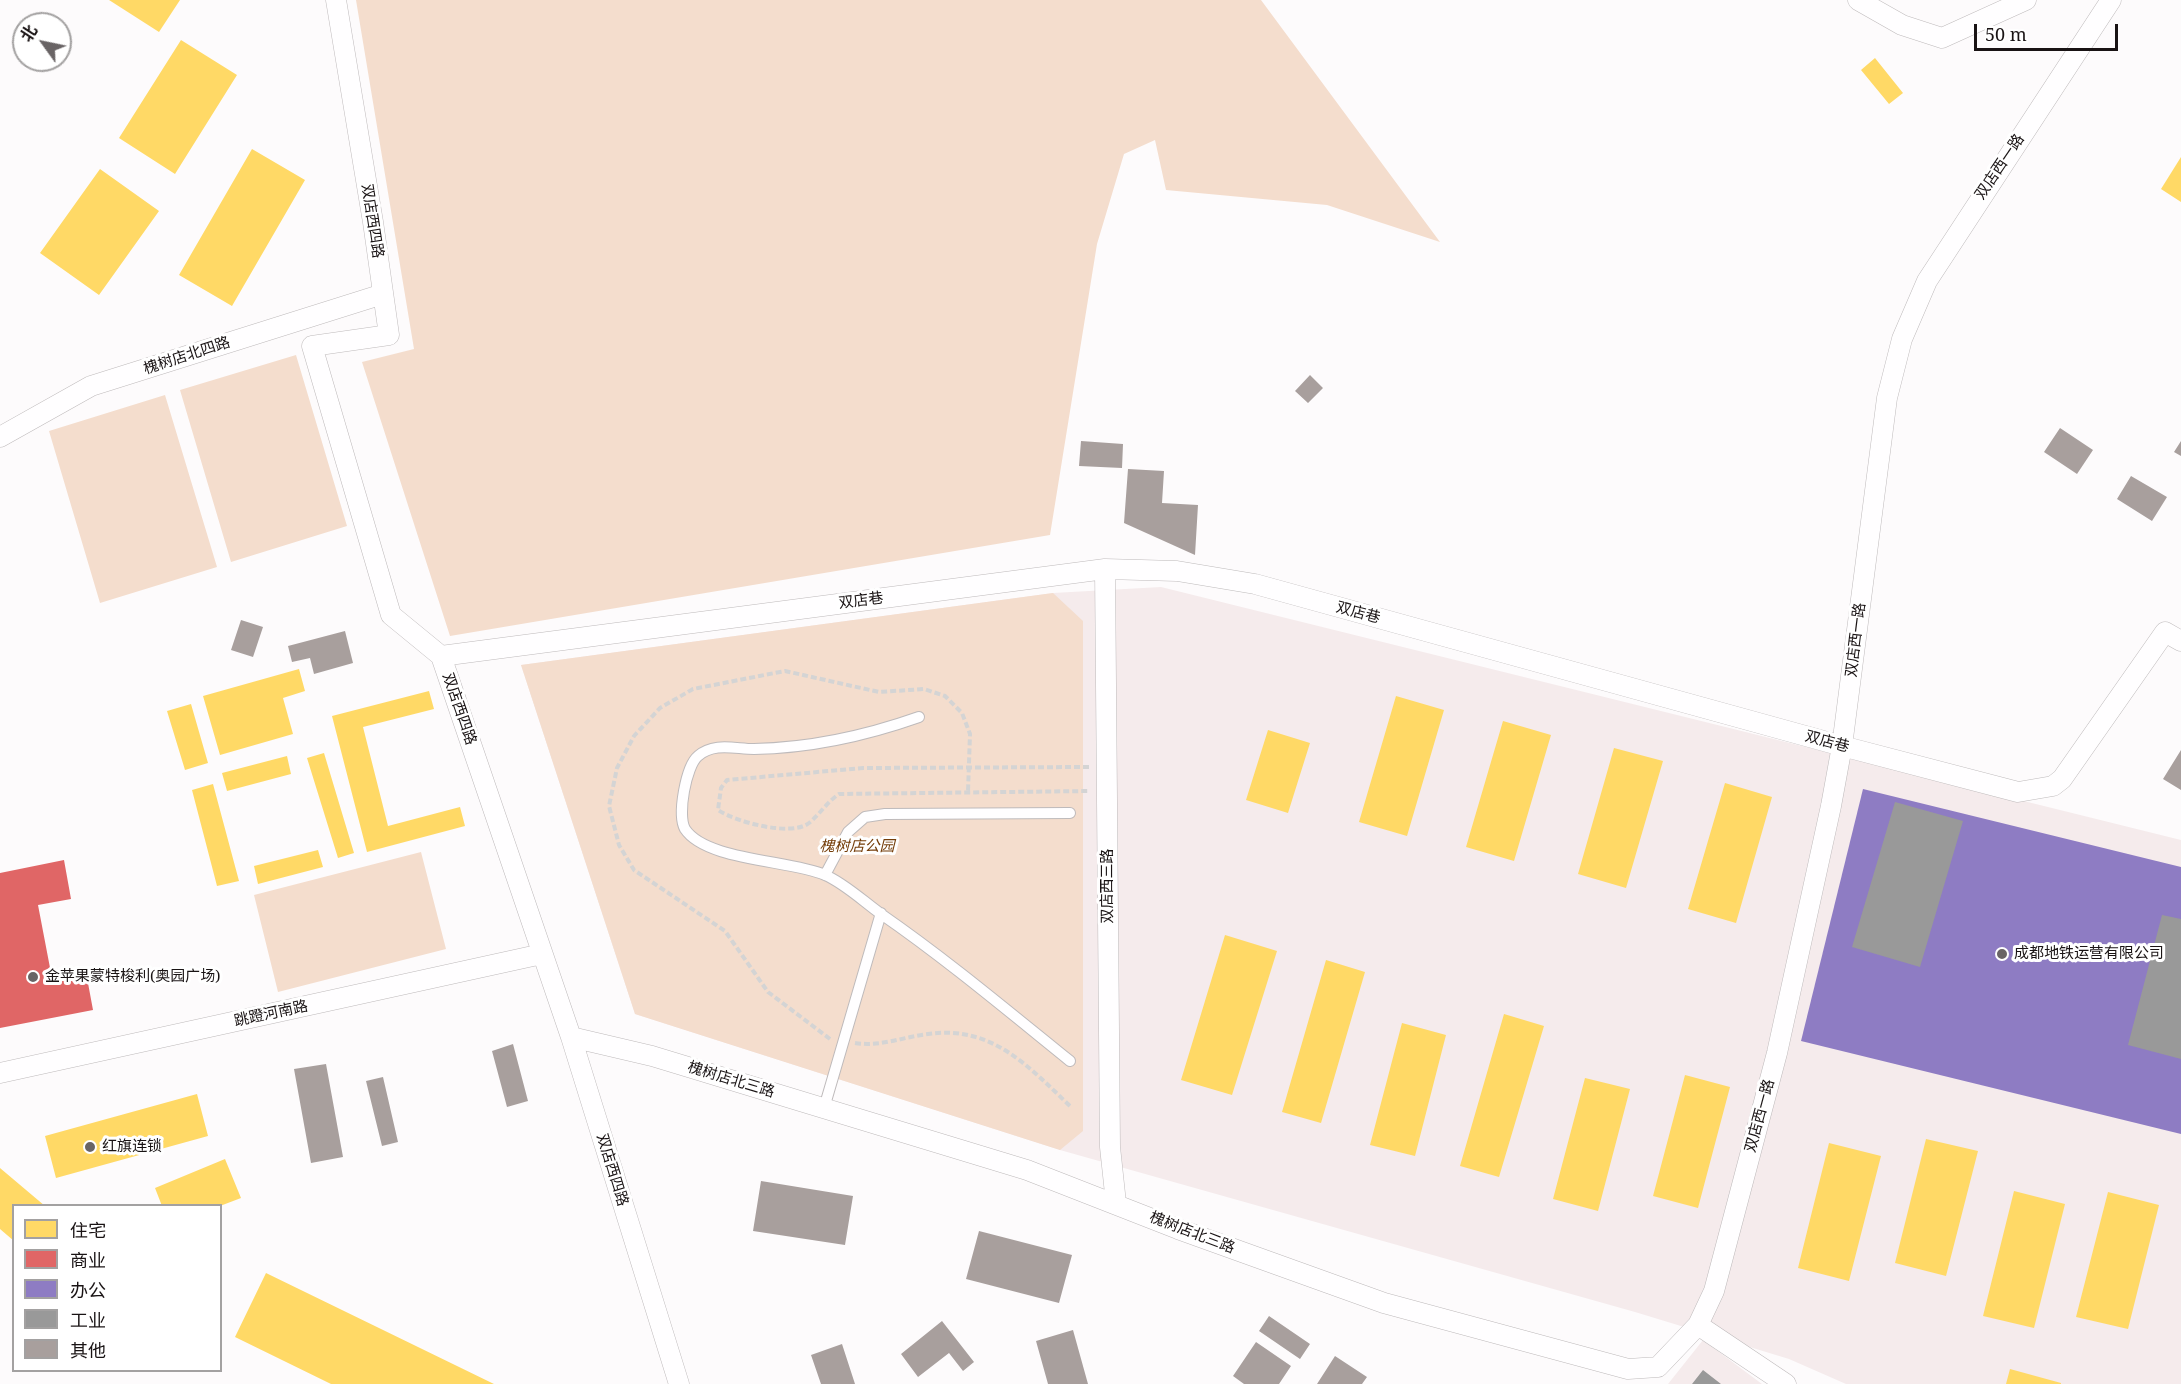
<!DOCTYPE html>
<meta charset="utf-8">
<style>
body{margin:0}
#map{position:relative;width:2181px;height:1384px;overflow:hidden;background:#fdfbfc;font-family:"Noto Serif","Noto Sans SC",serif}
canvas{display:block}
.legend{position:absolute;left:12px;top:1204px;width:210px;height:168px;box-sizing:border-box;background:#fff;border:2px solid #a3a1a1;margin:0;padding:8px 10px;list-style:none;font-size:18px;color:#191314}
.legend li{display:flex;align-items:center;gap:12px;height:30px}
.legend b{width:30px;border:2px solid #a3a1a1}
.north{position:absolute;left:12px;top:12px;width:60px;height:60px;box-sizing:border-box;background:#fff;border:2px solid #a3a1a1;border-radius:50%;rotate:303deg;font-size:16px;font-weight:700;line-height:24px;text-align:center;color:#191314}
.north::after{content:'';display:block;margin:auto;width:21px;height:27px;background:#696465;clip-path:polygon(50% 0,100% 100%,50% 72%,0 100%)}
.scale{position:absolute;left:1974px;top:24px;width:144px;height:27px;box-sizing:border-box;border:3px solid #191314;border-top:0;padding-left:8px;font-size:18px;line-height:21px;white-space:nowrap;color:#191314;-webkit-text-stroke:4px #fff;paint-order:stroke}
</style>
<div id="map">
<canvas width="2181" height="1384"></canvas>
<ul class="legend">
<li><b style="height:16px;background:#ffd966"></b>住宅</li>
<li><b style="height:16px;background:#e06666"></b>商业</li>
<li><b style="height:16px;background:#8e7cc3"></b>办公</li>
<li><b style="height:16px;background:#999"></b>工业</li>
<li><b style="height:16px;background:#a89f9d"></b>其他</li>
</ul>
<div class="north">北</div>
<div class="scale">50 m</div>
</div>
<script>
const c = document.querySelector('canvas').getContext('2d');
c.lineJoin = 'round';
function fillPath(path, color) { c.fillStyle = color; c.fill(path, 'evenodd'); }
function stroke(path, color, width, dash) { c.strokeStyle = color; c.lineWidth = width; c.lineCap = dash ? 'butt' : 'round'; c.setLineDash(dash || []); c.stroke(path); }
function label(font, color, halo, rows, align = 'center') {
  c.font = font + ' "Noto Serif","Noto Sans SC",serif'; c.lineWidth = 6; c.setLineDash([]); c.textBaseline = 'middle'; c.strokeStyle = halo; c.fillStyle = color; for (const [text, x, y, turn = 0] of rows) {
    c.save(); c.translate(x, y); c.rotate((+turn || 0) * Math.PI / 180); c.textAlign = isNaN(turn) ? turn : align; if (halo) c.strokeText(text, 0, 0); c.fillText(text, 0, 0); c.restore();
  }
}
fillPath(new Path2D(`
 M1161 587 2181 840V1384H1846L1789 1359 1635 1312 1060 1150 635 1014 521 665 1053 593Z
 M1703 1340 1762 1384H1668Z`), '#f5ebec');
fillPath(new Path2D(`
 M356 0H1261L1440 242 1327 205 1166 190 1155 140 1124 154 1097 244 1050 535 450 636 362 362 414 349Z
 M296 355 347 526 231 562 180 390Z
 M165 395 217 567 100 603 49 431Z
 M1053 593 1083 621V1131L1060 1150 635 1014 521 665Z
 M421 852 446 949 278 992 254 895Z`), '#f4ddcd');
fillPath(new Path2D(`
 M109 0H180L159 32Z
 M181 40 237 75 175 174 119 138Z
 M1875 58 1903 93 1889 104 1861 70Z
 M252 149 305 180 232 306 179 275Z
 M2181 157V202L2161 189Z
 M100 169 159 211 99 295 40 253Z
 M299 669 305 691 283 698 293 734 220 755 203 696Z
 M429 691 434 709 363 727 388 826 460 807 465 826 367 852 332 716Z
 M1396 696 1444 710 1407 836 1359 822Z
 M191 704 208 763 185 770 167 711Z
 M1503 721 1551 735 1514 861 1466 847Z
 M1268 730 1310 743 1288 813 1246 800Z
 M1614 748 1663 761 1626 888 1578 874Z
 M324 753 354 853 338 858 307 758Z
 M287 756 291 774 227 791 222 773Z
 M1725 783 1772 797 1736 923 1688 909Z
 M213 784 239 881 217 886 192 790Z
 M318 850 323 867 258 884 254 866Z
 M1225 935 1277 951 1232 1095 1181 1080Z
 M1326 960 1365 972 1321 1123 1282 1112Z
 M1504 1014 1544 1026 1499 1177 1460 1166Z
 M1402 1023 1446 1035 1415 1156 1370 1145Z
 M1685 1075 1730 1087 1698 1208 1653 1196Z
 M1585 1078 1630 1089 1598 1211 1553 1199Z
 M197 1094 208 1136 56 1178 45 1136Z
 M1926 1139 1978 1151 1946 1276 1895 1263Z
 M1829 1143 1881 1156 1849 1281 1798 1268Z
 M225 1159 241 1198 220 1206H162L155 1188Z
 M0 1168 45 1206H14V1241L0 1229Z
 M2014 1191 2065 1204 2034 1328 1983 1316Z
 M2108 1192 2159 1205 2128 1329 2076 1317Z
 M266 1273 494 1384H331L235 1337Z
 M2010 1369 2061 1383V1384H2006Z`), '#ffd966');
fillPath(new Path2D(`
 M64 860 71 899 38 905 51 973 85 967 93 1010 0 1028V873Z`), '#e06666');
fillPath(new Path2D(`
 M1863 789 2181 867V1134L1801 1041Z`), '#8e7cc3');
fillPath(new Path2D(`
 M1895 802 1963 821 1920 967 1852 947Z
 M2162 915 2181 919V1059L2128 1045Z
 M1703 1370 1721 1384H1692Z`), '#999');
fillPath(new Path2D(`
 M1310 375 1323 388 1308 403 1295 391Z
 M2060 428 2093 450 2077 474 2044 452Z
 M1081 441 1123 444 1122 468 1079 466Z
 M2181 441V456L2174 452Z
 M1128 469 1164 471 1162 503 1198 505 1195 555 1124 523Z
 M2131 476 2167 497 2152 521 2117 499Z
 M241 620 263 627 253 657 231 650Z
 M345 631 353 663 314 674 310 658 292 662 288 646Z
 M2181 750V790L2163 779Z
 M513 1044 528 1101 507 1107 492 1051Z
 M326 1064 343 1157 311 1163 294 1069Z
 M383 1077 398 1142 382 1146 366 1081Z
 M761 1181 853 1196 845 1245 753 1231Z
 M979 1231 1072 1255 1059 1303 966 1279Z
 M1269 1316 1310 1344 1300 1359 1259 1331Z
 M942 1321 974 1362 963 1371 949 1353 918 1377 901 1354Z
 M1073 1330 1088 1384H1048L1036 1341Z
 M1256 1342 1291 1366 1279 1384H1244L1233 1376Z
 M842 1344 855 1384H821L811 1355Z
 M1335 1356 1367 1377 1362 1384H1317Z`), '#a89f9d');
const service = new Path2D(`
 M919 717C868 735 809 748 754 749 735 749 714 742 698 756 686 766 677 815 685 829 706 861 791 860 825 875 844 883 863 901 881 914 946 959 1008 1011 1070 1061
 M825 875 848 832 865 817 885 814 1070 813
 M824 1108 881 913`);
const minor = new Path2D(`
 M336 0 373 222 389 335 312 346 391 615 441 656 571 1037 679 1384
 M1858 0 1902 25 1942 38 2026 0
 M0 437 91 386 383 294
 M1105 569 1110 1147 1116 1203
 M441 656 1105 569 1177 571 1255 584 1842 746 2018 792 2053 786 2062 779 2165 632 2181 641
 M571 1037 652 1056 1027 1170 1178 1229 1384 1303 1628 1369 1658 1367 1698 1325 1786 1384
 M0 1073 542 954
 M1698 1325 1714 1291 1777 1053 1831 806 1842 746 1887 398 1902 339 1927 281 2111 0`);
stroke(service, '#bebabb', 12);
stroke(minor, '#bebabb', 21);
stroke(new Path2D(`
 M1089 767 863 768 727 780 721 788 718 810C736 822 791 837 809 823 820 814 827 802 839 794L1090 791
 M830 1039 768 992 725 931 634 870 619 845 609 806 617 768 634 736 660 708 693 689 785 671 879 692 924 689 945 696 962 713 970 734 968 792
 M855 1043C880 1047 903 1037 928 1034 992 1025 1028 1066 1070 1106`), '#d4d4d4', 4, [6, 3]);
stroke(service, '#fffeff', 10);
stroke(minor, '#fffeff', 20);
for (const [x, y, r, color] of [
 [2002,954,6,"#696465"],
 [33,977,6,"#696465"],
 [90,1147,6,"#696465"]
]) { const dot = new Path2D(); dot.arc(x, y, r, 0, 2 * Math.PI); c.fillStyle = color; c.fill(dot); stroke(dot, '#fff', 2); }
label('15px', '#191314', '#fff', [
 ["双店西一路",2000,167,-56],
 ["双店西四路",372,221,81],
 ["槐树店北四路",187,356,-18],
 ["双店巷",861,601,-7],
 ["双店巷",1358,613,15],
 ["双店西一路",1856,640,-83],
 ["双店西四路",459,709,71],
 ["双店巷",1827,742,15],
 ["双店西三路",1108,886,-90],
 ["跳蹬河南路",271,1014,-12],
 ["槐树店北三路",731,1080,17],
 ["双店西一路",1760,1116,-75],
 ["双店西四路",612,1170,73],
 ["槐树店北三路",1192,1233,21]
]);
label('italic 15px', '#743d09', '#fff', [
 ["槐树店公园",857,847]
]);
label('15px', '#191314', '#fff', [
 ["成都地铁运营有限公司",2014,954],
 ["金苹果蒙特梭利(奥园广场)",45,977],
 ["红旗连锁",102,1147]
], 'left');
</script>
